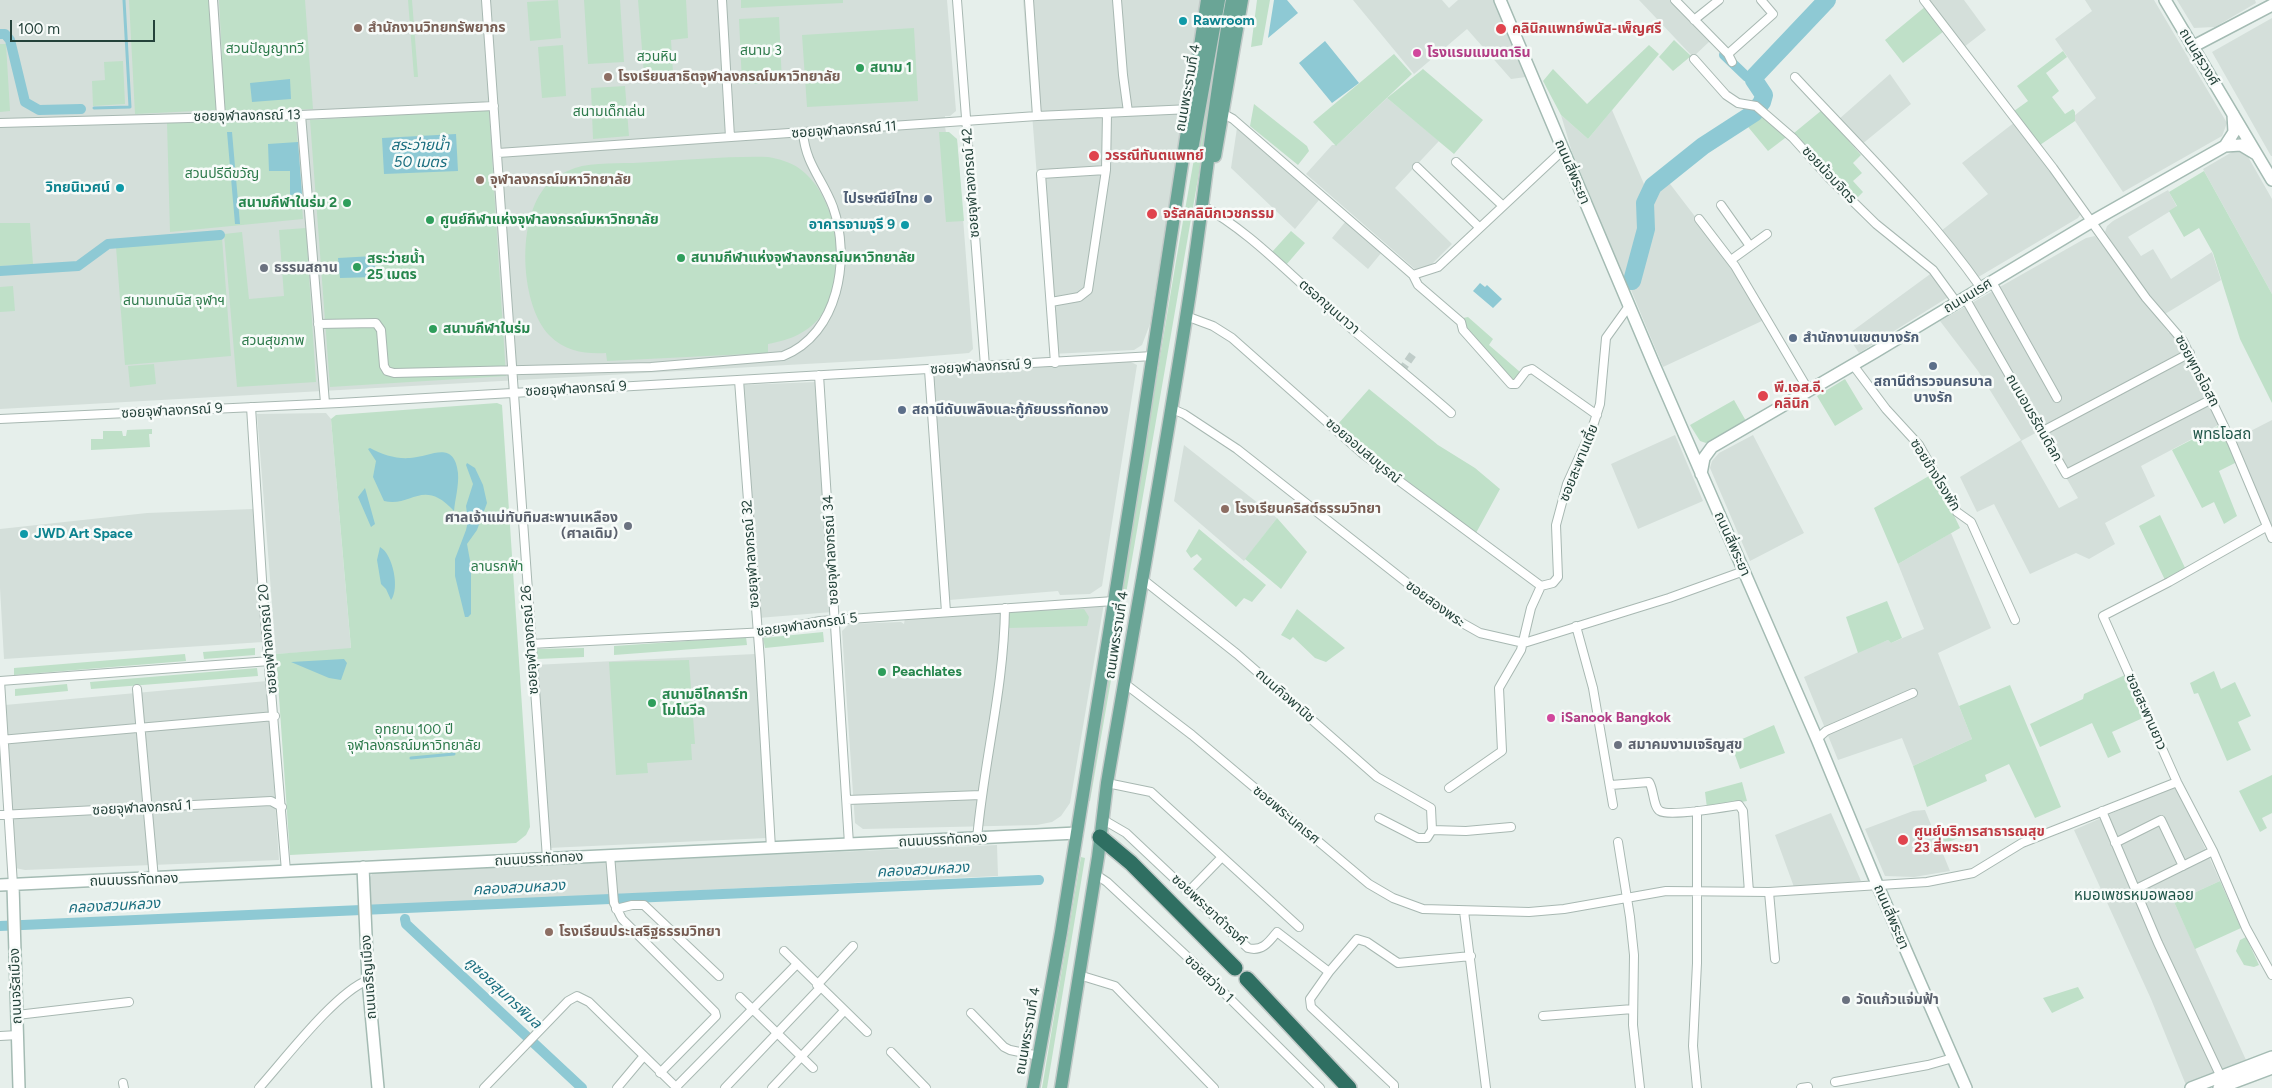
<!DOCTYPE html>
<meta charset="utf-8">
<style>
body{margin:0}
#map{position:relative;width:2272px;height:1088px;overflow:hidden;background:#e6efeb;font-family:Figtree,sans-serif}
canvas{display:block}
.scale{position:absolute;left:10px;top:20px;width:145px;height:22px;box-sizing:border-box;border:2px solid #24423a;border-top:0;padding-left:6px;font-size:15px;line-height:18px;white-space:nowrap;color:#24423a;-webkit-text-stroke:4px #f7fbf9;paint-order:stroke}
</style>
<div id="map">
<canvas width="2272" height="1088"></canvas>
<div class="scale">100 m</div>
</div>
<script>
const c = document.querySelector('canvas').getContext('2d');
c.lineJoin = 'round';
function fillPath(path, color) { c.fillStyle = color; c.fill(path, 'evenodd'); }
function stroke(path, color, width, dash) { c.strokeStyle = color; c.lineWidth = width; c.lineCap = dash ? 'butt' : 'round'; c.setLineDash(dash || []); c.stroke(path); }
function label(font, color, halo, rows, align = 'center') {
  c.font = font + ' Figtree,"Noto Sans Thai",sans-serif'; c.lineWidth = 5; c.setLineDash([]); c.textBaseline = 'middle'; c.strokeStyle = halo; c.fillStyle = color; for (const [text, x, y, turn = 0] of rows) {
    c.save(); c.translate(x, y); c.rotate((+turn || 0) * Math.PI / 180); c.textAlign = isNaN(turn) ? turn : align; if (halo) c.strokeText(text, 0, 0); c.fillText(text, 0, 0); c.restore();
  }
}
fillPath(new Path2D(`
 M0 0H947L956 111 950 116H945V126L946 133 957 139 973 349 969 353 895 359 0 409Z
 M1023 0H1201L1150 324 1142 345 1134 350 1051 354Z
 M1353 0H1442L1449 8 1458 0H1494L1526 77 1511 79 1467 29 1414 74Z
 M1639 0H1672L1711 40 1693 57Z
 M1928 0H1964L1986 30 1964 47Z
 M2085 0H2154L2227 123 2222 136 2123 192 2075 121 2074 116 2096 98 2055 39 2092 11Z
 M2177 0H2255L2256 3 2215 27 2194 28Z
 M2272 18V156H2271L2212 52Z
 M1890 74 1911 104 1861 145 1838 120Z
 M1387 98 1439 141 1395 188 1452 244 1430 266 1417 271 1306 174 1332 145H1337Z
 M1612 110 1647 191 1644 205 1639 254 1626 283 1572 152 1561 115 1588 139Z
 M2015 122 2080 210V215L2078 218 1975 279 1941 231 1988 194 1962 163Z
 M1237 128 1319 200 1295 229 1231 168Z
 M2239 148 2247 155 2272 199V294L2203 169Z
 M1667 180 1736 270 1764 320 1663 367 1629 285 1642 255 1649 229 1648 208 1654 193Z
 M2168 190 2177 207 2128 237 2141 256 2153 249 2171 279 2212 252 2221 280 2165 314 2158 309 2105 232 2107 226 2113 221Z
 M1346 221 1382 252 1368 269 1332 238Z
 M2095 236 2169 333 2174 331 2222 423 2141 466 2155 496 2105 523 2115 544 2089 559 2076 553 2030 574 1994 504 1977 512 1960 477 2021 440 1978 371 1940 321 2086 238ZM2039 431 2078 498 2059 508 2021 441Z
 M1933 272 1950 296 1859 353 1847 335Z
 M1129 361 1137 365 1102 586 1090 594 1060 595 1058 591 949 600 932 374Z
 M817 382 832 612 758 618 740 385Z
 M326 413 331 419 351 649 276 654 257 414Z
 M2272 420V531L2235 439Z
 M1675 435 1703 501 1638 529 1611 464Z
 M1753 435 1804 533 1750 561 1710 468 1712 461 1719 453Z
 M1184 445 1277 518 1244 561 1174 501Z
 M253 509 263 642 4 659 0 588V529L147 513Z
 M1951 533 1991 628 1938 653 1972 739 1913 766 1902 738 1838 760 1804 677 1865 649 1888 640 1891 643 1924 629 1898 564Z
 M1104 603 1070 803 1061 816 1052 822 1037 825 863 829 855 823 842 631 849 624 901 622 904 624 905 618Z
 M755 654 767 838 548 848 534 665Z
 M267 681 279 860 25 870 15 868 5 705Z
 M2176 785 2220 881 2174 902 2246 1060 2186 1085 2151 999 2074 830Z
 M1925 810 1950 871 1914 877 1885 876 1865 829 1913 811Z
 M1831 813 1861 881 1794 887 1775 835Z
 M997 845 998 876 368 906 367 882 372 874 380 872Z`), '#d4dfda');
fillPath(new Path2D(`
 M129 0H209L216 110 135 114Z
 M219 0H305L313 109 225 113Z
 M408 0H412L418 77H414Z
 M558 0 561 38 530 41 527 2Z
 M584 0H620L624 62 588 64Z
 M638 0H686L688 38 671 40 673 73 644 74Z
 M741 0H843V3L741 8Z
 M1222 0H1229L1090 801H1086L1176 261Z
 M1257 0H1270L1262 45 1251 47Z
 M1926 6 1944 31 1903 63 1885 40Z
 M779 17 782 83 742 84 739 19Z
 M914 28 918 101 807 107 802 35Z
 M1674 40 1691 56 1673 71 1659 57Z
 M0 44H6L10 111 0 112Z
 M563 45 566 96 542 98 538 47Z
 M1649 45 1659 54 1588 139 1561 115 1543 81 1553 69 1587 104Z
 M2063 51 2067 57 2046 73 2059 91 2052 97 2065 114 2073 109 2075 112V121L2040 145 2014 111 2028 101 2017 86Z
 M1394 54 1412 74 1336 146 1313 122Z
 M123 61 125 104 93 106 92 81 105 80 104 62Z
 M1423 69 1483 120 1454 154 1387 98Z
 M625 86 629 136 593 139 591 88Z
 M1254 104 1307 146 1309 151 1298 165 1250 126Z
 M489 110 506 376 330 387 310 120Z
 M1822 110 1861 155 1853 163 1862 173 1853 181 1863 192 1856 199 1794 133Z
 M1757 112 1789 135 1768 151 1744 122Z
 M296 119 303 219 170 232 167 123Z
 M939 132H949L957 139 964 221 946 222Z
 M768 157C779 159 791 162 800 169 838 196 849 275 823 313 809 333 790 340 768 344V353L607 361 606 353C586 354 566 352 550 336 518 304 515 206 554 179 562 173 573 168 582 166 604 162 628 164 650 162 689 160 729 156 768 157Z
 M2204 171 2272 294V403L2240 339 2213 253 2199 228 2184 237 2169 211 2177 206 2169 192Z
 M0 223H30L33 264 0 266Z
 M306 228 316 382 237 387 224 234 242 232 249 299 284 296 279 230Z
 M1291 231 1305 243 1286 265 1272 252Z
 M222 238 231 356 125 365 116 247Z
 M13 286 15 311 0 312V287Z
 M1468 317 1493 339 1489 345 1520 372 1513 380 1466 327 1463 318Z
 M154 364 156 384 130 387 128 366Z
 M1845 379 1863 409 1835 426 1817 396Z
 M1369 389 1438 445 1475 468 1500 489 1476 533 1402 477 1338 424Z
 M1734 400 1746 421 1706 443 1700 441 1690 425Z
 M497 403 502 405 530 827 526 835 516 843 290 855 276 654 351 648 331 419 336 415Z
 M2220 425 2237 462 2219 471 2237 516 2224 524 2214 502 2202 508 2172 450Z
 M152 429V434H149L150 447 91 450V439H103V431H122L123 436H126L127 430Z
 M1934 473 1960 528 1898 564 1874 508Z
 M2160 515 2186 570 2165 580 2139 526Z
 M1277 518 1307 552 1281 589 1245 559Z
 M1199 529 1266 585 1252 602 1244 598 1236 607 1193 569 1202 559 1197 554 1191 558 1186 551Z
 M1887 601 1902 638 1891 643 1888 640 1858 653 1846 617Z
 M1084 609 1089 617 1087 626 1008 628V612Z
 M1297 609 1345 648 1326 662 1315 658 1293 637 1290 640 1281 635Z
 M823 632 824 642 765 648 763 638Z
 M746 637 747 645 614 655V646Z
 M255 648V655L204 659 203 652Z
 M584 648V657L537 659 536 649Z
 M185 654 186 661 14 675V668Z
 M689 660 695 744H691L692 760 647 763 648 773 616 775 609 662Z
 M257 668 258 676 91 689 90 682Z
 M2214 671 2221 689 2235 682 2251 716 2238 722 2251 750 2227 761 2198 693 2194 694 2190 683Z
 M2125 675 2145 717 2112 732 2121 752 2108 758 2092 723 2040 747 2030 724 2083 699 2084 694Z
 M67 684 68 691 15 696V689Z
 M2010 685 2061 807 2035 818 2009 764 1985 775 1987 781 1927 807 1913 766 1972 739 1959 706Z
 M1774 725 1785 753 1740 769 1731 744Z
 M2272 775V813L2262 818 2267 828 2260 832 2239 791Z
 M1742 782 1747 801 1707 808 1705 792Z
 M1956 824 1961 837 1941 845 1936 832Z
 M1081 857 1085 858 1047 1088H1042Z
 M2220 881 2241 928 2195 949 2174 902Z
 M2246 937 2259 965 2254 967 2244 965 2236 951 2240 940Z
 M2078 987 2084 998 2052 1013 2043 998Z`), '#bfe0c8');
fillPath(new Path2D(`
 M1274 0H1287L1298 13 1268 38Z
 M1325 41 1359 83 1332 103 1299 63Z
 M290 79 291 99 252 102 250 83Z
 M227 132H232L240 224H235Z
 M456 134 458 171 384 174 382 138Z
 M298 142 302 194 290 195V171H269L268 144Z
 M374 256 376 277 340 278 338 258Z
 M1480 283 1485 287 1487 285 1502 299 1493 308 1473 291Z
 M370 448C383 455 396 459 410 458 431 457 454 439 458 473 459 486 455 499 454 511 423 477 411 508 384 501L373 477 376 461 368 449Z
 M467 463 475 468 483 485 487 503 477 530 467 544 471 566V614L468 617H465L455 576V559L466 530 468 521 466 506 473 484 466 465Z
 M365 488 375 524 371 527 358 497Z
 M380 547C393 554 400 589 391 600L386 589 381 584 377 560Z
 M344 659 347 663 341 680 329 678 291 662Z`), '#8ec9d4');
stroke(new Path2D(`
 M94 108 130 107 124 0
 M411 758 454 754`), '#8ec9d4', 3);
stroke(new Path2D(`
 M0 34H5L10 40 25 102 39 110 81 109
 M1724 55 1747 77
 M0 271 78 266 108 244 220 235
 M405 919 406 924 582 1088
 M0 926 1039 880`), '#8ec9d4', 10);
stroke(new Path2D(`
 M1632 281 1646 229 1645 203 1653 186 1703 146 1754 113 1762 102 1764 95 1754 80 1755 76 1827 0`), '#8ec9d4', 18);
stroke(new Path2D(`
 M1401 371 1413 354`), '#bfccc8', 8, [8, 4]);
const street = new Path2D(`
 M213 0 221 116
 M486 0 547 858
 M722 0 730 137
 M957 0 985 366
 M1029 0 1037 116
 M1117 0 1123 75 1128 112
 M1675 0 1728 54 1732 62
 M1924 0 2053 168 2146 298 2183 341 2232 443 2272 538
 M1694 20 1719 0
 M1728 54 1773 14 1761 0
 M1694 59 1726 95 1738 103 1756 106 1793 138 1829 178 1876 224 1933 270 1957 303
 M1795 77C1859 146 1927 211 1981 288
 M1222 113 1233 119 1413 275 1418 285 1461 322 1463 330 1511 384H1516L1526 371 1532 369 1597 415
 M301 115 325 403
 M0 123 301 115 494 106
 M498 153 1037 116 1191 109
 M1456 162 1502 205
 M1417 167 1479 227
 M1721 205 1750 246
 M1203 206C1240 226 1273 258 1304 286 1351 331 1402 370 1451 413
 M1699 219 1735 266 1809 391
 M1731 260 1767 234
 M1413 275 1438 267 1563 150
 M1992 282 2057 398
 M1965 298 2066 474 2212 399
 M1051 302 1079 297 1088 290 1106 170 1107 113
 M1186 316 1213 326 1232 338 1363 454 1541 586
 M318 324 376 323 381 330 384 366 387 371 394 373 651 367 783 356C839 334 851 258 833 207 822 178 806 165 803 133
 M1055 363 1041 174 1106 170
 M1853 365 1886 409 1919 445 1957 512 1971 522 2015 620
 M929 370 946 612
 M819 375 849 844
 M739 380 760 661 771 848
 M251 407 263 595 286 871
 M1170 408 1184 414 1237 449 1448 615 1480 633 1524 643 1669 598 1744 571
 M0 419 339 403 1153 356
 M2043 431 2190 353
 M2266 527 2169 582 2103 616 2177 782 2213 851 2246 928 2272 975
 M1141 578 1237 654 1377 777 1431 808 1432 830 1427 838H1418L1379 818
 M1576 626 1593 688 1613 805
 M530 644 767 632 820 621 1114 601
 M0 681 270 661
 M0 681 13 885
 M1124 683 1192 735 1369 884 1393 898 1423 909 1529 912 1564 909 1666 891 1769 892 1927 882 1973 873 2022 843 2177 782
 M137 689 154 879
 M1817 739 1826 731 1913 693
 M0 740 275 716
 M1107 783 1151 792 1299 927
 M1611 785 1649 782C1654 789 1653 807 1660 811 1669 817 1726 807 1739 805L1743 811 1749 892
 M1449 788 1502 751 1499 688 1521 650 1531 608 1541 586 1553 583 1558 577 1556 525 1567 484 1592 429 1600 404 1606 338 1629 306
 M847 800 981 795
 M2102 811 2158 943 2221 1077
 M0 815 271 801 282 807
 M1102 819 1126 833 1248 948C1262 952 1269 942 1277 932L1329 972 1357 939 1367 942 1398 963 1471 956
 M1432 830 1466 831 1511 827
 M977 839C984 760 1004 688 1005 608
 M1618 842 1630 917 1634 955 1633 1025 1640 1088
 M2115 843 2161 820 2183 866
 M610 855 614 903 622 919 715 1012 716 1016 660 1073
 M1095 874 1107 882 1194 963 1320 1088
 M2136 889 2213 851
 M1189 891 1222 857
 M1769 892 1775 959
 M616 909 632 905H644L719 976
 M1464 911 1486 1088
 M784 951 867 1032
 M1329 972 1310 999 1311 1007 1394 1085V1088
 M1079 975 1115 986 1214 1088
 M817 985 853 946
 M740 997 813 1068
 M971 1013 1004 1047 1010 1050 1039 1056
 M17 1015 129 1002
 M1543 1016 1633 1009
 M0 1036 18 1035
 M891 1052 926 1088
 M1835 1082 1928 1065 1953 1058
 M123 1083 124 1088
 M676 1087 796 965
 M259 1088C285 1059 335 993 368 980
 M484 1088 568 1001 577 996 589 1002 677 1088
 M617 1088 643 1057
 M725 1088 820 988
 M772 1088 844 1011
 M1697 1088 1693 1046 1697 963V811
 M1801 1088 1808 1087`);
const secondary = new Path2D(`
 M1500 0 1655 367 1817 739 1877 884 1966 1088
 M2165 0 2272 180
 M2192 47 2272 5
 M2225 146 2241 145 2256 154
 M1701 474 1704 458 1712 447 1875 352 2091 222 2225 146 2234 132 2233 114
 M363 867 368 980 378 1088
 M0 885 1077 833
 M13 885 19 1088
 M2191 1088 2272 1057
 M2219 1088 2272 1068`);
const primary = new Path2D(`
 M1192 150 1219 0
 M1215 156 1242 0
 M1033 1088 1061 932 1139 446 1207 0
 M1061 1088 1098 857 1107 783C1135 619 1165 456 1190 292 1205 194 1214 97 1232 0`);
const highway = new Path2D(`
 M1100 837 1131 863 1235 968
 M1247 979 1349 1088`);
stroke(street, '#a8b8b2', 10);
stroke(secondary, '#a4bbb3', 14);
stroke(primary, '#c2cac8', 15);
stroke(highway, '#c2cac8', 18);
stroke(street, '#fff', 8);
stroke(secondary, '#fff', 11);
stroke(primary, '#6aa596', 12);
stroke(highway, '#2f6f62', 15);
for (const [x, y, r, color] of [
 [1183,21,5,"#0f9aa8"],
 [358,28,5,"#8d6e63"],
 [1501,29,6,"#e0444e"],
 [1417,53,5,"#d1479c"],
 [860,68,5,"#2e9e5b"],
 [608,77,5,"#8d6e63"],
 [1094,156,6,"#e0444e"],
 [480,180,5,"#8d6e63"],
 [120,188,5,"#0f9aa8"],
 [928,199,5,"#5c6f8a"],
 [347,203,5,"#2e9e5b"],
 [1152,214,6,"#e0444e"],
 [430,220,5,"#2e9e5b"],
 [905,225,5,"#0f9aa8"],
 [681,258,5,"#2e9e5b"],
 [357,267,5,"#2e9e5b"],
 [264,268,5,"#6b7280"],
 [433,329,5,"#2e9e5b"],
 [1793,338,5,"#5c6f8a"],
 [1933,366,5,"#5c6f8a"],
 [1763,396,6,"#e0444e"],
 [902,410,5,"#5c6f8a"],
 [1225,509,5,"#8d6e63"],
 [628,526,5,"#6b7280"],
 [24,534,5,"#0f9aa8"],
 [882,672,5,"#2e9e5b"],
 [652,703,5,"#2e9e5b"],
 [1551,718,5,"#d1479c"],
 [1618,745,5,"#6b7280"],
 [1903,840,6,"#e0444e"],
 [549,932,5,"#8d6e63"],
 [1846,1000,5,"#6b7280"]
]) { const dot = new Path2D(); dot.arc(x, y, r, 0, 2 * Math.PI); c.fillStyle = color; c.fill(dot); stroke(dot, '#f7fbf9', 2); }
label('bold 14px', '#0d838f', '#f7fbf9', [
 ["Rawroom",1193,21],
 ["วิทยนิเวศน์",110,188,"right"],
 ["อาคารจามจุรี 9",895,225,"right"],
 ["JWD Art Space",34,534]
], 'left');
label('bold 14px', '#785e54', '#f7fbf9', [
 ["สำนักงานวิทยทรัพยากร",368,28],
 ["โรงเรียนสาธิตจุฬาลงกรณ์มหาวิทยาลัย",618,77],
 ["จุฬาลงกรณ์มหาวิทยาลัย",490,180],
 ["โรงเรียนคริสต์ธรรมวิทยา",1235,509],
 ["โรงเรียนประเสริฐธรรมวิทยา",559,932]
], 'left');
label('bold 14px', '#be3a42', '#f7fbf9', [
 ["คลินิกแพทย์พนัส-เพ็ญศรี",1512,29],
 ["วรรณีทันตแพทย์",1105,156],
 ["จรัสคลินิกเวชกรรม",1163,214],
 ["พี.เอส.อี.",1774,388],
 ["คลินิก",1774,404],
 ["ศูนย์บริการสาธารณสุข",1914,832],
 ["23 สี่พระยา",1914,848]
], 'left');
label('14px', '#2d7a4b', '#f7fbf9', [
 ["สวนปัญญาทวี",265,49],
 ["สนาม 3",761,51],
 ["สวนหิน",657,57],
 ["สนามเด็กเล่น",609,112],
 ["สวนปรีดีขวัญ",222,174],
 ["สนามเทนนิส จุฬาฯ",174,301],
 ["สวนสุขภาพ",273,341],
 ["ลานรกฟ้า",497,567],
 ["อุทยาน 100 ปี",414,730],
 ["จุฬาลงกรณ์มหาวิทยาลัย",414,746]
]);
label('bold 14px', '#b23c85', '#f7fbf9', [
 ["โรงแรมแมนดาริน",1427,53],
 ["iSanook Bangkok",1561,718]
], 'left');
label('14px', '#24423a', '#f7fbf9', [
 ["ถนนสุรวงศ์",2199,57,59],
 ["ถนนพระรามที่ 4",1188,88,-80],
 ["ซอยจุฬาลงกรณ์ 13",247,116,-1],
 ["ซอยจุฬาลงกรณ์ 11",844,130,-4],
 ["ถนนสี่พระยา",1572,172,67],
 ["ซอยน้อมจิตร",1829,175,47],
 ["ซอยจุฬาลงกรณ์ 42",971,183,-94],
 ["ถนนนเรศ",1968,296,-31],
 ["ตรอกขุนนาวา",1329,307,41],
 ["ซอยจุฬาลงกรณ์ 9",981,367,-3],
 ["ซอยพุทธโอสถ",2197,371,62],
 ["ซอยจุฬาลงกรณ์ 9",576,389,-3],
 ["ซอยจุฬาลงกรณ์ 9",172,411,-3],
 ["ถนนอมรรัตนดิลก",2034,418,60],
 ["ซอยจอมสมบูรณ์",1363,451,40],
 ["ซอยสะพานเตี้ย",1579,463,-68],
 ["ซอยข้างโรงพัก",1935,475,58],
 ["ถนนสี่พระยา",1732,544,66],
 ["ซอยจุฬาลงกรณ์ 34",831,550,-93],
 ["ซอยจุฬาลงกรณ์ 32",751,554,-94],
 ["ซอยสองพระ",1435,604,36],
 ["ซอยจุฬาลงกรณ์ 5",807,625,-8],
 ["ถนนพระรามที่ 4",1117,635,-81],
 ["ซอยจุฬาลงกรณ์ 20",268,639,-95],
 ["ซอยจุฬาลงกรณ์ 26",530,640,-94],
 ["ถนนกิจพานิช",1285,696,41],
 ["ซอยสะพานยาว",2146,712,66],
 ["ซอยจุฬาลงกรณ์ 1",142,808,-3],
 ["ซอยพระนคเรศ",1286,815,40],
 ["ถนนบรรทัดทอง",943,840,-3],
 ["ถนนบรรทัดทอง",539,859,-3],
 ["ถนนบรรทัดทอง",134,880,-2],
 ["ซอยพระยาดำรงค์",1209,910,43],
 ["ถนนสี่พระยา",1891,917,67],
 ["ถนนเจริญเมือง",369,977,-94],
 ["ซอยสว่าง 1",1209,979,44],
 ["ถนนจรัสเมือง",16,986,-92],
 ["ถนนพระรามที่ 4",1028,1031,-80]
]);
label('bold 14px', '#27864d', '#f7fbf9', [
 ["สนาม 1",870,68],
 ["สนามกีฬาในร่ม 2",337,203,"right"],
 ["ศูนย์กีฬาแห่งจุฬาลงกรณ์มหาวิทยาลัย",440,220],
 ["สนามกีฬาแห่งจุฬาลงกรณ์มหาวิทยาลัย",691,258],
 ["สระว่ายน้ำ",367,259],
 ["25 เมตร",367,275],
 ["สนามกีฬาในร่ม",443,329],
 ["Peachlates",892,672],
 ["สนามอีโกคาร์ท",662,695],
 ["โมโนวีล",662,711]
], 'left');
label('bold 14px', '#4e5e75', '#f7fbf9', [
 ["ไปรษณีย์ไทย",918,199,"right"],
 ["สำนักงานเขตบางรัก",1803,338],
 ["สถานีตำรวจนครบาล",1933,382,"center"],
 ["บางรัก",1933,398,"center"],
 ["สถานีดับเพลิงและกู้ภัยบรรทัดทอง",912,410]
], 'left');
label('bold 14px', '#5b616d', '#f7fbf9', [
 ["ธรรมสถาน",274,268],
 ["ศาลเจ้าแม่ทับทิมสะพานเหลือง",618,518,"right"],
 ["(ศาลเดิม)",618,534,"right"],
 ["สมาคมงามเจริญสุข",1628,745],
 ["วัดแก้วแจ่มฟ้า",1856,1000]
], 'left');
label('italic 15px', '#1c6f80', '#f7fbf9', [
 ["สระว่ายน้ำ",420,146],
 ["50 เมตร",420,163],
 ["คลองสวนหลวง",923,870,-3],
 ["คลองสวนหลวง",519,888,-3],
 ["คลองสวนหลวง",114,906,-3],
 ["คูซอยสุนทรพิมล",503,993,43]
]);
label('15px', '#1f5548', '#f7fbf9', [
 ["พุทธโอสถ",2222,435],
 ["หมอเพชรหมอพลอย",2134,896]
]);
</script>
